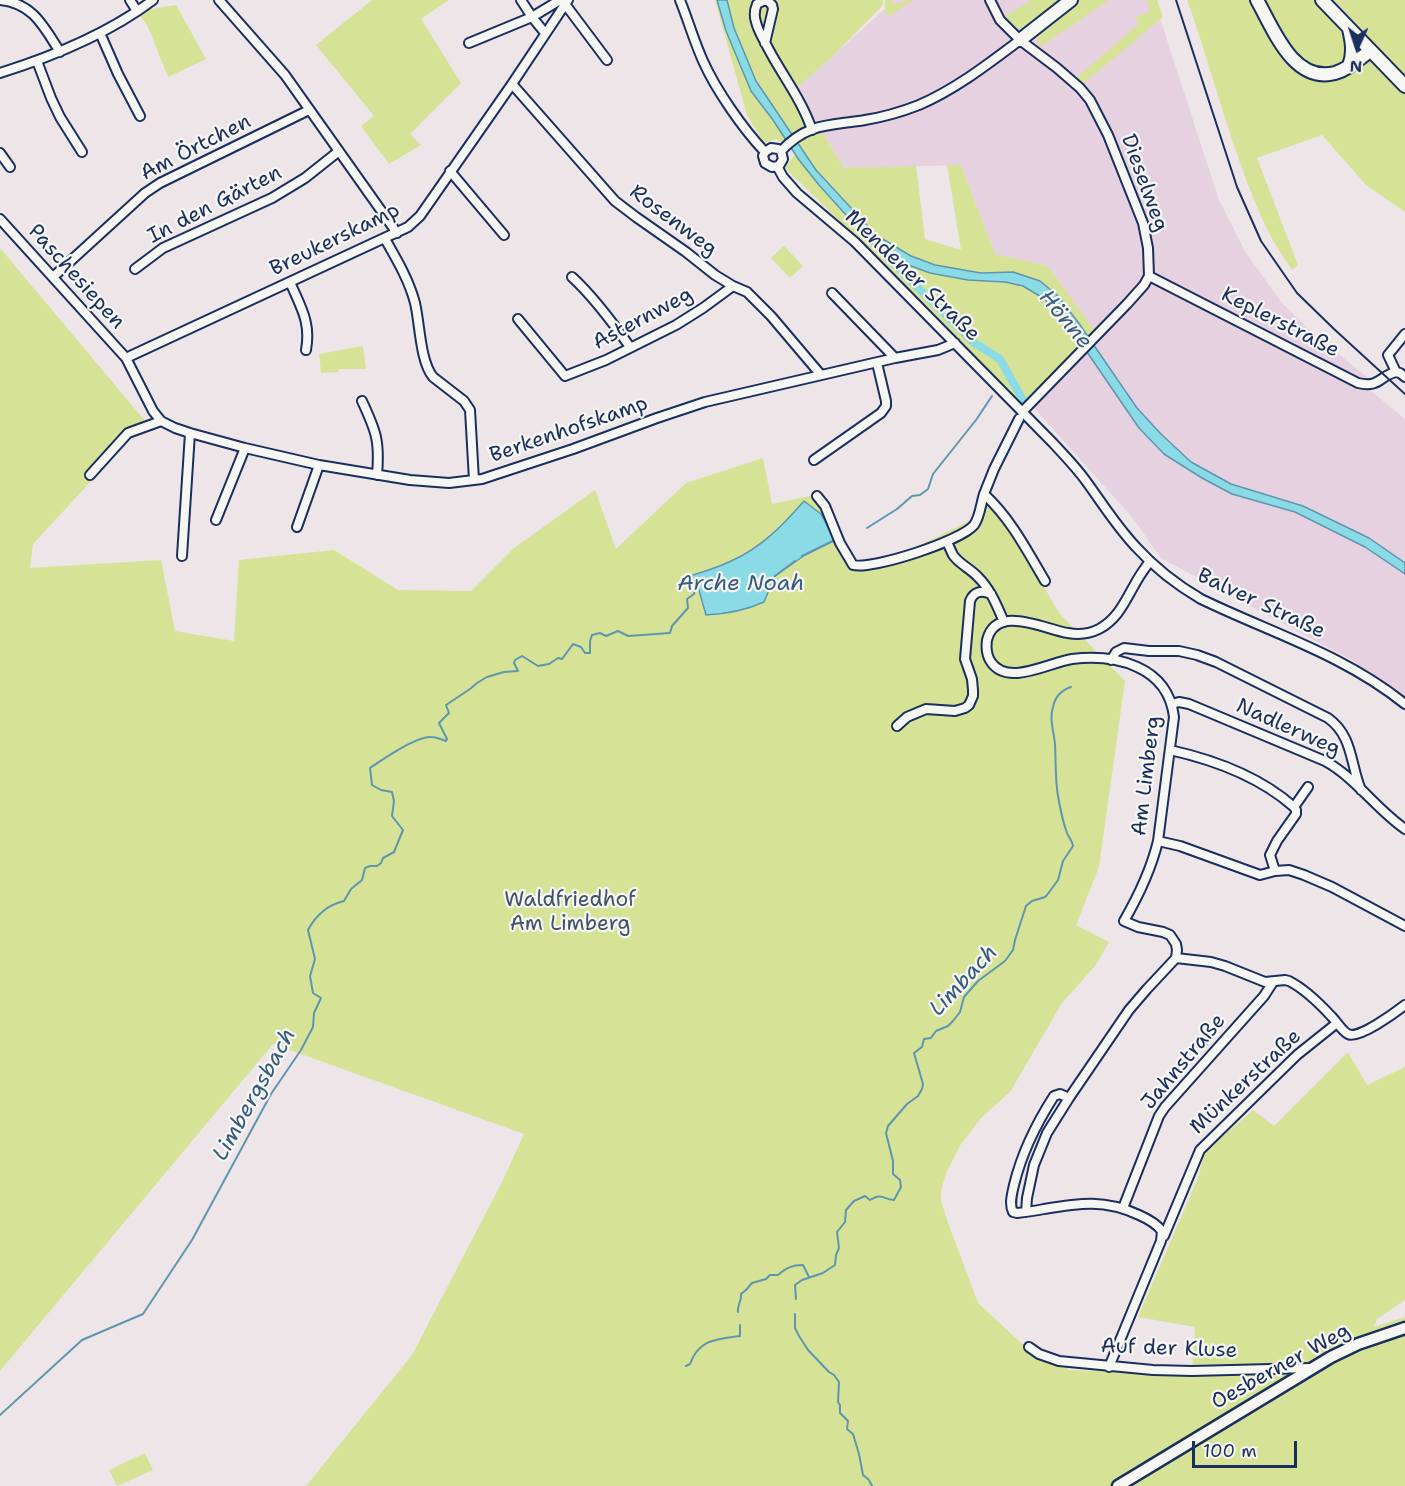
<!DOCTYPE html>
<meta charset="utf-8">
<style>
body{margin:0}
#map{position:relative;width:1405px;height:1486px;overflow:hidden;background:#eee5e9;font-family:"Shantell Sans",sans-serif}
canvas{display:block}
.north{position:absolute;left:1327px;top:18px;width:60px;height:60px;-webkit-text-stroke:4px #f6f6f2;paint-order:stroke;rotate:183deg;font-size:16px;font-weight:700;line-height:24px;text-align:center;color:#1b2f5e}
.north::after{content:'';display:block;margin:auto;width:21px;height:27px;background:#1b2f5e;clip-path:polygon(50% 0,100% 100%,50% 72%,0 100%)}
.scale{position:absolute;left:1192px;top:1441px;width:105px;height:27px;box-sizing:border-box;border:3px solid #1b2f5e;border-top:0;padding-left:8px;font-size:18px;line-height:21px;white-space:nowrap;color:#1b2f5e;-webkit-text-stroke:4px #f6f6f2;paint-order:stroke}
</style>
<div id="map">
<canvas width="1405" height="1486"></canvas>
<div class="north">N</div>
<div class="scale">100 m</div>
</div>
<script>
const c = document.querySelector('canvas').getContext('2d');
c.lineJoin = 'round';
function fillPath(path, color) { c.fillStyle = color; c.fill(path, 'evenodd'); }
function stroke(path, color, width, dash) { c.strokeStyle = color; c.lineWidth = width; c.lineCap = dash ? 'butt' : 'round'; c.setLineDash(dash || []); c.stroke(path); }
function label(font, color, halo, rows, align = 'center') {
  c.font = font + ' "Shantell Sans",sans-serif'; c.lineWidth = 4.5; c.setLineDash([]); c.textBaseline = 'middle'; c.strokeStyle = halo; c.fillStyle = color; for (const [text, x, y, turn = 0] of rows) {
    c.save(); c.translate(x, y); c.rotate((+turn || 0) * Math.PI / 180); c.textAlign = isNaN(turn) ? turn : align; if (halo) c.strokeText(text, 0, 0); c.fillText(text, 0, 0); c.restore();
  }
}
fillPath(new Path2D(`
 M886 0H1154L1219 200 1246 253 1282 303 1313 333 1373 382 1370 390 1405 419V701L1355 662 1161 558 1132 517 1033 407 1101 340 1048 266 995 254 961 165 844 168 796 89 886 8Z`), '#e5d1df');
fillPath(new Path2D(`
 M372 0H449L421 19 461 83 410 134 421 145 389 164 361 126 374 116 316 45Z
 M715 0H883L882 6 835 54 796 89 844 168 916 166 925 239 961 250 947 165H961L995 254 1048 266 1095 331 1027 399 1019 402 936 315 785 168 796 153 776 139 764 143 747 115Z
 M885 0H891L892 3H905V0H913L891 15 885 14Z
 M1032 0H1063L1023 29 1015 28 1005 16Z
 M1080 0H1109L1040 47C1037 42 1037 38 1040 33Z
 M1147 0H1157L1163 17 1083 84 1077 77 1139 24 1135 18 1150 11Z
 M1187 0H1314L1390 80 1401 71 1334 0H1405V212L1366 185 1322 135 1257 158 1298 265 1292 270C1283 256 1273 242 1266 227 1232 154 1214 75 1187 0Z
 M176 5 206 59 168 77 148 27 140 16 150 9Z
 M784 246 803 266 790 278 771 258Z
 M0 248 146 422 33 544 30 568 161 560 175 631 234 641 239 560 334 550 398 590 471 591 514 548 595 490 616 549 686 483 763 458 772 504 814 495 852 568 904 553 975 518 987 501 1003 519 1028 559 1059 613 1125 681 1099 867 1076 925 1109 942 1096 965 1062 1003 1010 1092 982 1117 961 1144 947 1171 941 1190V1200L948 1223 978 1303 1032 1353 1069 1365 1068 1370 1093 1371H1192L1195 1327 1138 1317 1197 1180 1205 1152 1253 1110 1274 1126 1348 1052 1367 1085 1405 1067V1300L1377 1319 1374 1327 1405 1317V1486H306L412 1355 502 1182 524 1134 273 1044 0 1371ZM783 525 835 540 805 555 775 576 764 602 706 615 697 583 682 578 731 561 761 543Z
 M363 346 366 369H339V372L321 373 319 354Z
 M145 1453 153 1470 117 1486 109 1470Z`), '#d6e396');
const water = new Path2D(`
 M717 0H727L734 28 756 81 816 170 876 235 911 256 935 265 981 273 1013 272 1040 281 1057 295 1078 322 1137 408 1161 434 1191 462 1231 484 1303 506 1369 538 1405 563V574L1365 547 1295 512 1232 494 1202 478 1164 454 1139 428 1063 317 1043 298 1023 286 1005 282 968 280 930 273 903 263 873 245 819 185 799 160 773 120 751 91 726 31Z
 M804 501 821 514 835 540 805 555 775 576 764 602C744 611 727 614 706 615L697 583 681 579C698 573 715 569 731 561 761 548 783 525 804 501Z`);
fillPath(water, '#8bdbe6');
stroke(water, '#5e96b0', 1.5);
stroke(new Path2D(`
 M867 528 897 509 912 496 920 495 928 489 933 474 976 420 992 396
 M802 556 835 540
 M775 576 795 561
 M796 1299 795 1285 802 1280 823 1273 835 1265 836 1255 839 1248 837 1232 845 1222 846 1210 854 1201 865 1196 870 1200C883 1192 883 1200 894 1200L901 1187 900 1180 893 1174V1161L886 1133 888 1126 907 1104 918 1096 922 1089 923 1084 914 1053 922 1047 924 1039 931 1038 936 1031 948 1026 953 1021 960 1012 964 997 978 981 1005 961 1013 950 1015 940 1026 906 1032 901 1045 897 1047 895 1058 880 1063 861 1073 846C1072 840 1069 838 1067 833 1063 822 1060 808 1058 796 1055 779 1056 762 1055 744 1054 732 1049 719 1053 707 1055 697 1062 690 1071 687
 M738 1312C737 1305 742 1301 741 1294L746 1290 752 1283 766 1279 770 1275H778C786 1268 792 1265 803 1265L809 1277
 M795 1314V1328L799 1336 808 1350 829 1372 834 1375 839 1382 838 1402 840 1405V1413L848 1421 847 1429 853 1434 859 1454 863 1475 869 1480 872 1486
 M686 1366 690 1364C699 1339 717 1339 740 1336V1325
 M0 1415 82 1340 143 1314 192 1240 271 1094 301 1050 313 1027 314 1013 321 998 313 993 310 976 315 959 308 930C316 915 327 905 344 901L351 889 362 880 365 868 370 866H377L381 863 383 858 394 852 403 830 392 816 394 801 392 792 381 790 372 785 370 768C383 759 416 736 431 737 436 737 441 739 446 741L447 739 439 723 449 713 446 705 470 689 477 683 487 677 504 672 518 671 514 663 515 660 522 656 538 666 549 664 558 658 562 659 573 644 581 647 585 653H590V641L592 635 600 633 606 636 618 631 628 636 670 633 672 626 688 608 687 599 694 594 697 583H698`), '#5e96b0', 2);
stroke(new Path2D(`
 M877 244 888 258 973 342 1000 359 1024 402`), '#8bdbe6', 8);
const street = new Path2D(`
 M0 0C33 3 44 27 60 52
 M130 0 137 11
 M219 0 285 75 397 233
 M521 0 532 17 545 33
 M680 0C688 20 694 41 703 61 716 90 743 129 765 152L763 156 765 163 772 167 779 166 783 159 781 151
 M990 0 1000 20 1020 40 1057 68 1080 88 1090 100 1108 135 1143 223 1148 248 1149 276 1144 285 1127 304 1022 412
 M565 4 607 60
 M100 33 118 74 140 116
 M469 43 532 17 560 0
 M765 43 773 9 772 5 768 1H763L757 4C754 11 754 16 756 22 758 31 764 40 768 48 782 75 802 100 812 130
 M37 61 51 98 60 117 82 152
 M0 73C54 56 108 34 153 0
 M512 84 615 201 636 217 686 252 715 275 733 286 747 292 771 316 821 375
 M781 151C808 122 830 126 865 120 884 117 901 112 919 105 956 89 988 64 1020 40
 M765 152 771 148 778 149 781 151
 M0 153 10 167
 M777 166 783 177 797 193 855 242 1053 443C1064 455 1076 467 1086 481 1102 503 1117 527 1136 547 1155 568 1177 585 1201 599 1271 633 1343 654 1405 704
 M450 171 504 235
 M0 219 126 358 153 411 161 421 175 428 190 433 245 448 319 465 410 480 449 483 482 479 573 449 657 418 705 402 895 358 938 350 955 343
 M385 239C397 260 409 280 415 303 420 324 420 361 433 377L464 401 470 410 474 480
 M135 269 163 248 272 198 305 178 339 151
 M1149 276 1358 383C1380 388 1379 376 1396 372
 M53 277 145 193 160 183 309 110
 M572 277C594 297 613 323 630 347
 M290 282C301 308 311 322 306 350
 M832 293 895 358
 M518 319 565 376 606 360 676 325 703 308 733 286
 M126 358 408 227 420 216 512 84 568 0
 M1396 372 1388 355 1405 334
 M1396 372 1400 373 1405 377
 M362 401C376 431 380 441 377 475
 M1019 419 994 469 984 494C1011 519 1026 549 1045 581
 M814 460 881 413 886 406V401L877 363
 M90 475 128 433 161 421
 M817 496 825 506 840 543 853 565C872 570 961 541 974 525 980 517 981 503 984 494
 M216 520 245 448
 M297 527 319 465
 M947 542C949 546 951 551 953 555 959 564 971 569 978 577 991 590 997 606 1004 622
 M182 556 190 433
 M1111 660 1116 652 1124 648 1149 651H1179L1197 655 1216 662 1328 718C1353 736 1350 763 1361 790
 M1172 704 1179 702 1189 704 1325 761C1356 778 1376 809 1405 829
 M897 726 907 717 926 709 955 711 965 708 969 705 973 696V690L972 679 965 659 970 601C974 591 982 590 991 594
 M1170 750C1215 760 1259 776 1294 807L1296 810V814L1277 841 1270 855 1275 871
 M1294 807 1308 787
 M1158 841 1180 846 1260 875 1275 871 1289 870 1304 875 1332 887 1405 926
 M1176 958 1211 962 1225 966 1265 982 1285 980 1289 981C1305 989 1320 1004 1332 1017 1337 1022 1342 1031 1348 1034 1358 1040 1396 1012 1405 1005
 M1069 1098 1060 1094 1054 1096C1036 1124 1022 1152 1014 1185 1012 1194 1009 1204 1013 1212L1017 1213C1026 1212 1035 1211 1044 1209 1080 1203 1105 1199 1139 1215 1148 1219 1156 1223 1162 1231L1161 1241 1109 1367
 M1123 1208 1159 1116 1165 1107 1264 996 1273 982
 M1026 1212 1027 1198 1034 1165 1047 1133 1069 1098 1129 1010 1147 989 1176 958 1177 950 1176 944 1170 935 1163 932 1138 927 1124 921C1139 895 1151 870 1158 841L1174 717C1168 666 1116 654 1072 659 1050 662 1008 687 991 662 987 656 986 647 987 640 996 603 1046 630 1068 633 1078 635 1089 634 1099 629 1118 619 1125 601 1135 584 1139 576 1145 568 1150 561
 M1164 1236 1200 1150 1297 1055 1337 1023
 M1029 1347 1039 1354 1059 1361 1153 1370 1192 1371 1310 1368`);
const secondary = new Path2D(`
 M1118 1486 1331 1357 1358 1344 1405 1328`);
const primary = new Path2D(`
 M1257 0C1273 28 1293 84 1335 73 1349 69 1359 59 1370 51
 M1322 0 1405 86
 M1349 29C1352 42 1354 53 1349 66
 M1020 40 1071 0`);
stroke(street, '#1b2f5e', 12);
stroke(secondary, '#1b2f5e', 15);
stroke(primary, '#1b2f5e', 16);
stroke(street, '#f6f6f2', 8);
stroke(secondary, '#f6f6f2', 10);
stroke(primary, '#f6f6f2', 12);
stroke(new Path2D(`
 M1176 0 1237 187 1261 241 1297 293 1334 329 1405 394`), '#1b2f5e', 2);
label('21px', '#1b2f5e', '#f6f6f2', [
 ["Am Örtchen",196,148,-27],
 ["Dieselweg",1144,183,70],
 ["In den Gärten",215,205,-27],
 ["Rosenweg",673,221,37],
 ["Breukerskamp",335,240,-26],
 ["Mendener Straße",912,276,44],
 ["Paschesiepen",76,277,48],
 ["Asternweg",643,319,-28],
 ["Keplerstraße",1280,323,27],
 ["Berkenhofskamp",569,430,-19],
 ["Balver Straße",1261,604,25],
 ["Nadlerweg",1288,728,24],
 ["Am Limberg",1147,776,-83],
 ["Jahnstraße",1184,1062,-50],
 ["Münkerstraße",1246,1082,-43],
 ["Auf der Kluse",1169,1349,2],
 ["Oesberner Weg",1281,1367,-29]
]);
label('21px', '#405369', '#f6f6f2', [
 ["Waldfriedhof",570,901],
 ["Am Limberg",570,925]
]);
label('italic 22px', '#375a80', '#f6f6f2', [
 ["Hönne",1065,320,50],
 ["Arche Noah",741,584],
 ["Limbach",964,981,-47],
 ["Limbergsbach",255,1095,-61]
]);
</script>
